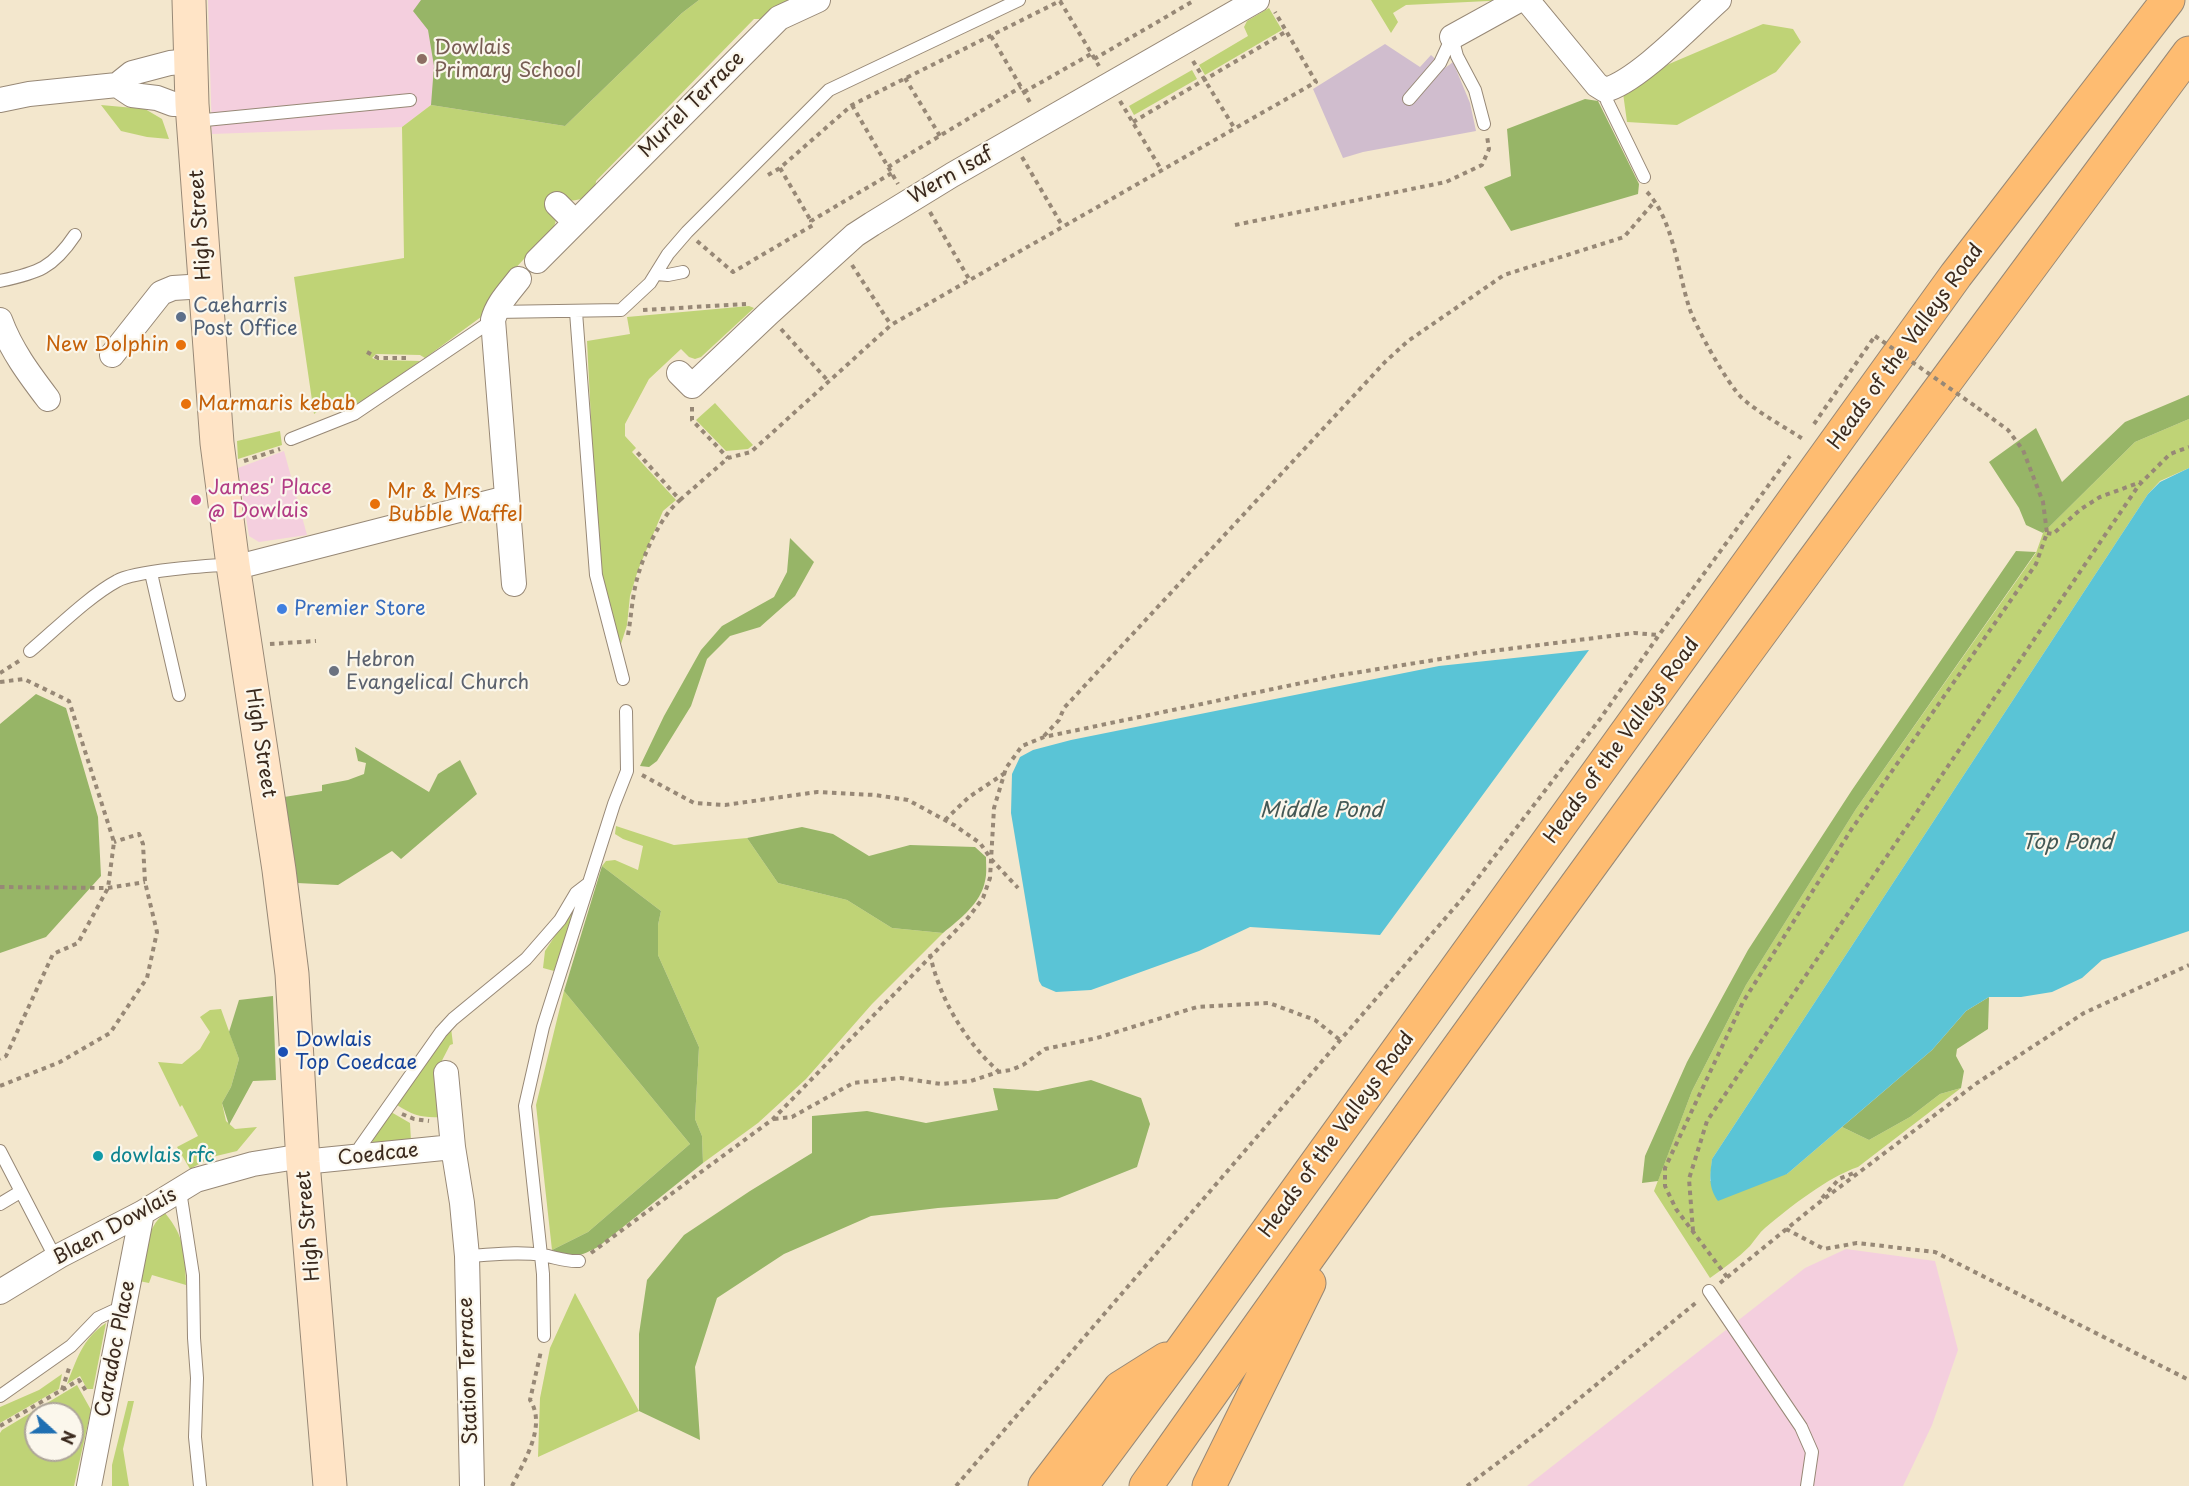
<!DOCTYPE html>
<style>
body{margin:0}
#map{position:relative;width:2189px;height:1486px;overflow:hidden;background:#f3e7cd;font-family:"Playpen Sans",sans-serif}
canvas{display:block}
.north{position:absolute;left:24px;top:1402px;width:60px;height:60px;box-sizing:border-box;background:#fbf7ec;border:2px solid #aea59a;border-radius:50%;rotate:111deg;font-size:16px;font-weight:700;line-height:24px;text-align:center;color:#3b2a1e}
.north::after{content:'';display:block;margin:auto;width:21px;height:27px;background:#1f6fb2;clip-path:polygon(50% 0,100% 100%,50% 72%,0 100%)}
</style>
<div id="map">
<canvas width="2189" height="1486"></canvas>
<div class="north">N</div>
</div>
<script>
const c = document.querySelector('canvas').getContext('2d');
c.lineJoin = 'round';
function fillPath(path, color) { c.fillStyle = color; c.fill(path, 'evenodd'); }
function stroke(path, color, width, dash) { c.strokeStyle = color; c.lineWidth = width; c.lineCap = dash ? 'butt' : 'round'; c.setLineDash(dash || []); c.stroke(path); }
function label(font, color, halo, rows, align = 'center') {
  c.font = font + ' "Playpen Sans",sans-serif'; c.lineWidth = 4.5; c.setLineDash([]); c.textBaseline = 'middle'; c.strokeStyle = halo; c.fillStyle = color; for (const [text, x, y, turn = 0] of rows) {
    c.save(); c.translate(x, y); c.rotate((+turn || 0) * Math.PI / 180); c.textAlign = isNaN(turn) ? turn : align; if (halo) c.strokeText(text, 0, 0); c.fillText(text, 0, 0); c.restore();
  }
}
fillPath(new Path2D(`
 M208 0H699L682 13 565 126 431 105 402 127 212 134Z
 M284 451 307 535 259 542 249 536 238 468Z
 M1846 1249 1935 1261 1958 1350 1932 1425 1903 1486H1527L1805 1268Z`), '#f4cfde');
fillPath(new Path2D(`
 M1385 44 1420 67 1431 55 1445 68 1453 62 1470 103 1476 131 1363 152 1343 158 1313 89Z`), '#d0bdce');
fillPath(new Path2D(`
 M699 0H800L767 19H754L596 181C595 197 584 199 570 201 565 202 557 208 552 212L556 220 554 227 494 291 481 317 425 358 420 355 376 354 372 358 377 360 420 361 361 403C351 404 344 404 337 398L314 414 294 277 404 258 402 127 431 105 565 126 682 13Z
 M1371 0H1509L1406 5 1393 13 1398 22 1391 33Z
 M1269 8 1282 30 1205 75 1199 65 1248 36 1244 27 1247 21Z
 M1763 24 1793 29 1801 42 1776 72 1677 125 1627 122 1623 93 1669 64Z
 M1192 70 1197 79 1134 115 1129 106Z
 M101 105 145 109 162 119 169 139 147 137 121 131Z
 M749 306 754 308 701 357 695 359 689 357 681 349 649 379 625 424V436L636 448 632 452 676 500 663 511 638 570 630 596 627 625 621 644 614 627 598 558 587 341 630 334 627 317Z
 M715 403 753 445 748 449 726 451 696 420Z
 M2189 419V468L2160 481 2148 494 1712 1159 1710 1181 1787 1174 1842 1127 1869 1140 1910 1117 1940 1094 1961 1088 1858 1167C1828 1177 1790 1207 1765 1228 1759 1233 1755 1240 1750 1246 1738 1258 1724 1268 1710 1278L1654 1191 1692 1091 1746 985 1856 809 2036 553 2043 533 2135 442Z
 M280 431 282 445 238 459 237 441Z
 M616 826 674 845 747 838 778 883 847 900 892 928 943 933 872 1004 806 1079 758 1123 703 1163 702 1136 695 1119 699 1047 658 955V925L661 911 602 866 606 861 615 860 638 870 643 846 623 839 615 834Z
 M578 901 554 971 543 968 545 951Z
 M564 991 690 1144 588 1232 552 1250 536 1105Z
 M221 1009 239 1059 231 1087 222 1103 226 1121 235 1129 257 1127 237 1151 212 1157 190 1169 177 1147 198 1136 182 1105 180 1107 158 1062 182 1064 200 1049 210 1032 200 1017 210 1010Z
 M451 1028 453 1044 450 1045 435 1074 441 1117C422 1118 412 1115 397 1105Z
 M391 1112 410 1123 411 1141 373 1143 372 1140Z
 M165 1213C185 1237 185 1254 186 1285L152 1275 149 1283 139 1281C144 1258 145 1228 165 1213Z
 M575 1293 639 1411 538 1457 540 1398 550 1348Z
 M106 1323 93 1389H87L80 1376 67 1384C77 1359 82 1339 106 1323Z
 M62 1374 59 1389 0 1423V1407L39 1390Z
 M77 1385 91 1410 74 1486H0V1433L2 1430ZM36 1414H72V1450H36Z
 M128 1401H134L123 1449 129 1486H112V1465Z`), '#bfd376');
fillPath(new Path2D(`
 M421 0H699L682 13 565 126 431 105 434 66 428 30 413 11Z
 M1585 99 1598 101 1639 184 1638 194 1511 231 1484 187 1511 176 1507 129Z
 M2189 395V419L2135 442 2043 533 2026 525 2019 508 1989 462 2036 428 2062 482 2125 422Z
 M790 538 814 562 795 596 760 627 730 636 707 659 691 706 657 761 649 767 640 766 664 716 701 650 722 626 774 597 787 572Z
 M2016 551 2036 552 1856 809 1746 985 1692 1091 1658 1181 1642 1183 1645 1156 1687 1062 1748 950 1852 790Z
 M36 694 66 708 98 817 101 876 46 937 0 953V724Z
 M355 747 429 792 438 774 460 760 477 794 401 859 392 851 338 885 297 883 284 797 322 791V785L348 780 364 774 366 763 358 761Z
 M802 827 833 834 869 856 910 845 975 847 986 857C986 865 987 874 985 881 981 903 960 919 943 933L892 928 847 900 778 883 747 838Z
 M602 866 661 911 658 925V955L699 1047 695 1119 702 1136 703 1163 598 1247C578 1257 572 1260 552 1250L588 1232 690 1144 564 991Z
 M273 996 276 1080 253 1081 229 1125 222 1103 231 1087 239 1059 229 1032 239 1000Z
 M1989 997 1988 1029 1957 1049 1956 1056 1964 1071 1961 1088 1940 1094 1910 1117 1869 1140 1842 1127 1932 1050 1966 1011Z
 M1091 1080 1141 1098 1150 1124 1137 1167 1057 1199 938 1208 871 1216 784 1254 717 1298 695 1367 700 1440 639 1411V1334L647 1280 684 1235 750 1191 812 1153V1116L867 1111 926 1123 998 1110 993 1088 1038 1091Z`), '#97b567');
fillPath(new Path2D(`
 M2189 468V931L2102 960 2082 978 2052 992 2021 997H1989L1966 1011 1932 1050 1787 1174 1718 1201C1708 1187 1710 1175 1712 1159L2148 494 2160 482Z
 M1589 650 1380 935 1250 927 1199 951 1091 990 1056 992 1042 986 1039 981 1011 813 1012 774 1020 757 1033 750 1071 740 1439 666Z`), '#5ac4d6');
const lane = new Path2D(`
 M1452 37 1457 56 1475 90 1484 124
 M1605 90 1607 101 1644 177
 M1409 99 1440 63 1452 37
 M195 121 410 100
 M657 274 668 275 683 272
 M0 281C38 273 53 268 75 235
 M495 312 621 310 650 283 668 254 687 232 829 90 1019 0
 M576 312 596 575 623 679
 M291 439 354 414 493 320
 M151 573 179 695
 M30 651C55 630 89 596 117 581 134 571 210 565 232 565
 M0 1151 56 1259
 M360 1157V1147L441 1032 453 1019 526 959 560 920 576 893 589 883
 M180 1191 193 1275 194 1338 197 1378 195 1437 200 1486
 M0 1204 20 1192
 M467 1256C491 1255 517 1251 542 1255 555 1257 566 1262 579 1261
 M1709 1291 1801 1427 1812 1452 1807 1486
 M544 1336 543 1274 525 1106 543 1027 614 804 627 771 626 711
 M0 1396 71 1346 98 1318 113 1311 123 1313`);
const street = new Path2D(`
 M1527 0 1597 85 1605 90C1637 82 1692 24 1719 0
 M1452 37 1519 0
 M117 85 132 95 157 98 173 104H192
 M0 100 29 94 117 85 132 73 170 63 191 61
 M557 204 575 222
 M537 261 779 18 818 0
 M0 320C11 350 29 374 48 399
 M112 355 161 293 173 288 205 286
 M679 373 692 386 769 313 855 235 872 224 952 175 1257 0
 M233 565H245L506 498
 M514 584 493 320C497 304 509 292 519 279
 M446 1073 453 1147 462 1203 467 1256 472 1486
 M303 1162 453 1147
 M0 1292 61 1255 142 1213 196 1180 253 1164 303 1156
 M89 1486 142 1213`);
const secondary = new Path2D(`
 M189 0 192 104 217 443 233 565 279 870 292 974 303 1162 330 1486`);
const highway = new Path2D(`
 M1045 1486 1120 1388 1166 1359
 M1081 1486 1182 1350 1956 275 2168 0
 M1146 1486C1486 1003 1837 527 2189 53
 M1209 1486 1309 1283`);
stroke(lane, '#978876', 14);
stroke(street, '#978876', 26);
stroke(secondary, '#978876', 35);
stroke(highway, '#978876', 35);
stroke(new Path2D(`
 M1060 1 1099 66
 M991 36 1031 104
 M1094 59 1195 0
 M1193 61 1235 129
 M905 78 940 136
 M1024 92 1091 54
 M1120 101 1162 171
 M852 105 898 184
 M1133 122 1287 31
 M1022 157 1063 227
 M888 167 1021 87
 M780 168 811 221
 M768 175 780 168 852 105 1062 0
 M1647 192C1673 219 1678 272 1689 307 1695 326 1728 385 1742 398 1760 414 1783 426 1803 439
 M930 212 969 279
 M1235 225 1446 182 1482 165 1489 149 1487 136
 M697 241 733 272 813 225 811 221 892 173
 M852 265 891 325
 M643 310 746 304
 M781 329 829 382
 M367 352 378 358H408
 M692 407V420L728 458
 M1814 424 1875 336
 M244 461 280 449
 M680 500 728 458 751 452 891 325 1316 82 1275 12
 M2047 533 2053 534 2081 509 2100 497 2141 482
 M628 635C631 618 632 600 636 583 642 557 660 517 680 500L636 451
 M270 644 316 641
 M0 673 19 661
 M0 682 24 679 69 701 114 842 108 888 78 943 53 954 6 1056 0 1059
 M1044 736 1059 720 1064 708 1385 362 1408 341 1504 275 1624 237 1655 201
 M642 775 694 803 725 805 817 792 875 795 908 800 954 825 980 843 991 859 1018 888
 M945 820 969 797 1005 773
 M0 887 108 888 145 882
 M930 954C939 998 965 1041 998 1071
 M0 1086 60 1062 110 1033 147 978 157 932 145 882 143 844 139 834 114 842
 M402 1114 414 1119 429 1121
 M774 1119 792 1117 853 1083 901 1078 941 1084 971 1081 998 1072 1011 1070 1023 1065 1045 1049 1097 1038 1197 1007 1269 1003 1315 1020 1340 1040
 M1822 1198 1839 1179 1856 1172
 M1786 1229 1824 1249 1857 1243 1935 1252 2189 1380
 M1693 1231 1689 1179 1707 1121 2139 485 2170 454 2189 447
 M591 1253 773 1119 968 918 983 898 990 878 994 808 1006 768 1022 746 1044 737 1335 676 1484 652 1634 633 1659 635
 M1727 1277 1676 1209 1665 1186V1168L1743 1002 1851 830 2036 564 2047 533 2043 502 2023 450 2008 430 1975 406
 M1720 1283 1816 1205 1977 1083 2084 1013 2189 965
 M62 1390 70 1365
 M0 1426 79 1380 86 1391
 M512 1486C524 1461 547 1426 530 1400L541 1351
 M956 1486 1461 900 1600 719 1659 635 1790 456
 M1467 1486 1540 1431 1698 1301`), '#978876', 4, [4.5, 4.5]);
stroke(lane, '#fff', 12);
stroke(street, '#fff', 24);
stroke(secondary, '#ffe4c6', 33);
stroke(highway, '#febc71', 33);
stroke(new Path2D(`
 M1875 336 1975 406`), '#978876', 4, [4.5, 4.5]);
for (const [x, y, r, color] of [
 [422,59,6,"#8d6e63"],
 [181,317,6,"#5c6f8a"],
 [181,345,6,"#e8710a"],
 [186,404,6,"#e8710a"],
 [196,500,6,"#d1479c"],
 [375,504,6,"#e8710a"],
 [282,609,6,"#3f7fe0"],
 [334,671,6,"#6b7280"],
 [283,1052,6,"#1a4fb4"],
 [98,1156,6,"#0f9aa8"]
]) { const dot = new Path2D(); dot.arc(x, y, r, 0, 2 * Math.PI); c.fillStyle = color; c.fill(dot); stroke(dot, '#fbf7ec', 2); }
label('20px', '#785e54', '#fbf7ec', [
 ["Dowlais",434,48],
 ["Primary School",434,71]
], 'left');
label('20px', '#3b2a1e', '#fbf7ec', [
 ["Muriel Terrace",692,105,-45],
 ["Wern Isaf",951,176,-30],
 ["High Street",201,225,-94],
 ["Heads of the Valleys Road",1906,347,-54],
 ["Heads of the Valleys Road",1622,741,-54],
 ["High Street",260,743,81],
 ["Heads of the Valleys Road",1337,1135,-54],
 ["Coedcae",378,1155,-6],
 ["High Street",309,1226,-95],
 ["Blaen Dowlais",115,1227,-29],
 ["Caradoc Place",116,1349,-79],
 ["Station Terrace",469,1371,-92]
]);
label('20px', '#4e5e75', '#fbf7ec', [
 ["Caeharris",193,306],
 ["Post Office",193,329]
], 'left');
label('20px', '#c56008', '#fbf7ec', [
 ["New Dolphin",169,345,"right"],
 ["Marmaris kebab",198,404],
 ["Mr & Mrs",387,492],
 ["Bubble Waffel",387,515]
], 'left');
label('20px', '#b23c85', '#fbf7ec', [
 ["James' Place",208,488],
 ["@ Dowlais",208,511]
], 'left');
label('20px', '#366cbe', '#fbf7ec', [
 ["Premier Store",294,609]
], 'left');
label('20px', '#5b616d', '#fbf7ec', [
 ["Hebron",346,660],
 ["Evangelical Church",346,683]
], 'left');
label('20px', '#164399', '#fbf7ec', [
 ["Dowlais",295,1040],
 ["Top Coedcae",295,1063]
], 'left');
label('20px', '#0d838f', '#fbf7ec', [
 ["dowlais rfc",110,1156]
], 'left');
label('italic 21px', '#445855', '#fbf7ec', [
 ["Middle Pond",1321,811],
 ["Top Pond",2067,843]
]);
</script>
